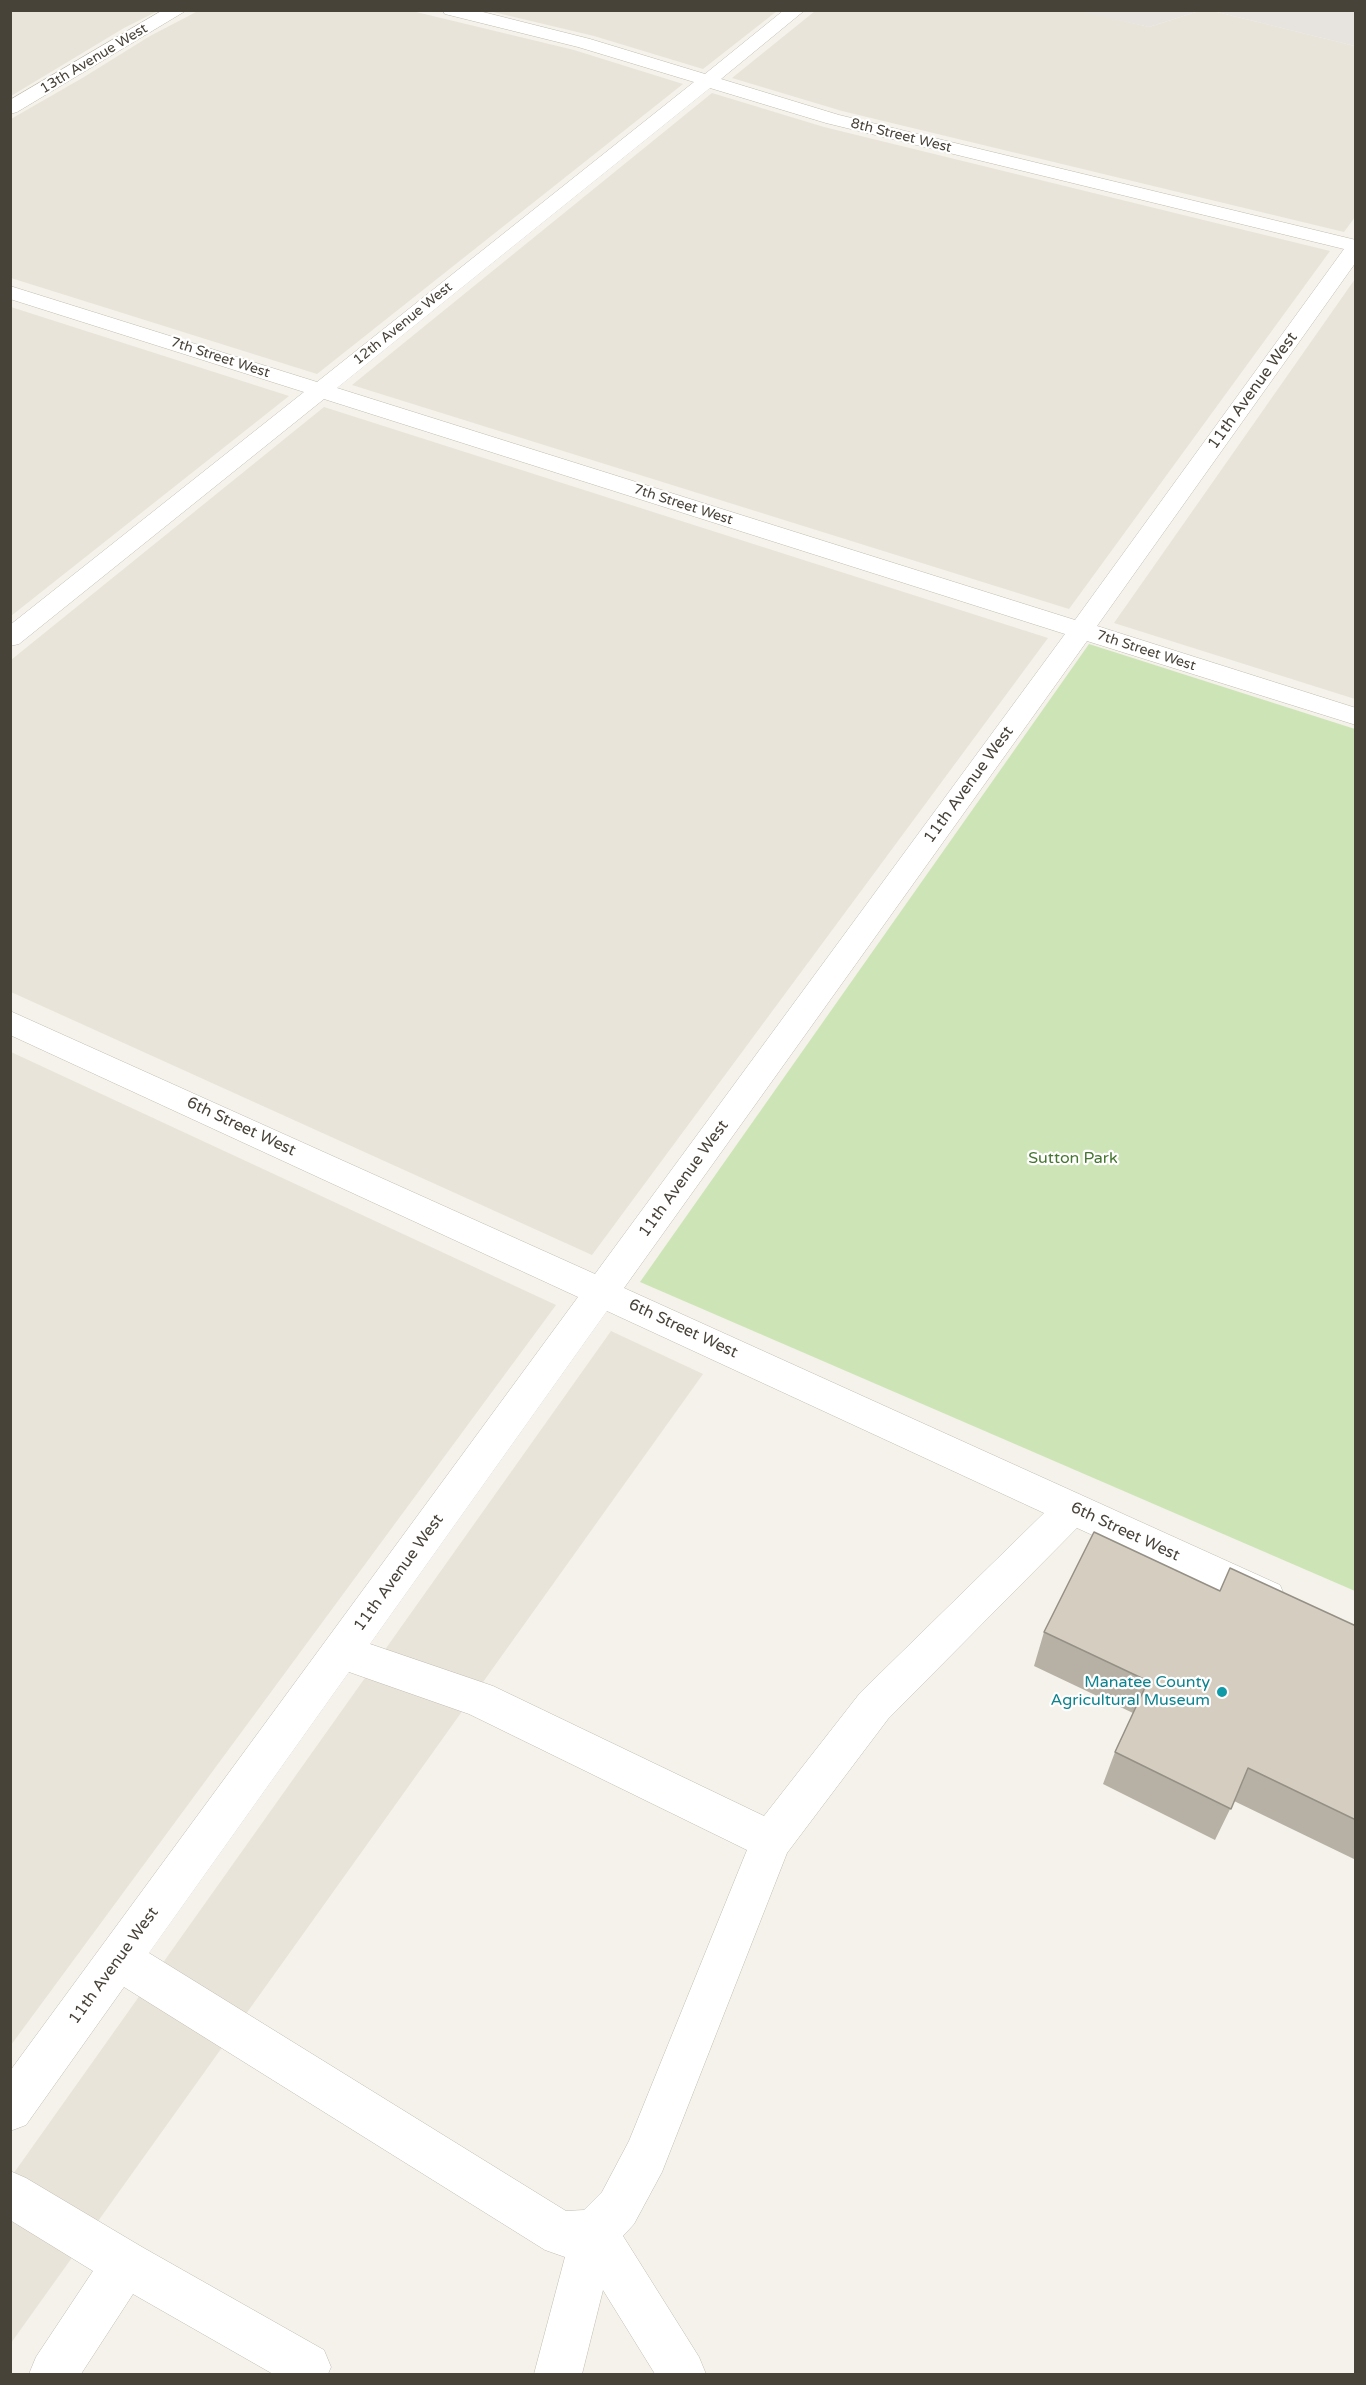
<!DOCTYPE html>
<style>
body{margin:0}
#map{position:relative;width:1366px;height:2385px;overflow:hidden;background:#f4f2ea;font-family:"Varela Round",sans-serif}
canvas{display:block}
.frame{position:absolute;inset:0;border:12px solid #484339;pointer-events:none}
</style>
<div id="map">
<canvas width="1366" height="2385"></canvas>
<div class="frame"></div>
</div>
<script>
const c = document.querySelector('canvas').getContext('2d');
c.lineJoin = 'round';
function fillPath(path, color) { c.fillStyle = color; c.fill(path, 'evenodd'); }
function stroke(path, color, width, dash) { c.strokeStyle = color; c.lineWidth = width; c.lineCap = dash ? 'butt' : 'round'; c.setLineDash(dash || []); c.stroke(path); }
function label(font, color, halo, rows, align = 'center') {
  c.font = font + ' "Varela Round",sans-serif'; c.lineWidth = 4.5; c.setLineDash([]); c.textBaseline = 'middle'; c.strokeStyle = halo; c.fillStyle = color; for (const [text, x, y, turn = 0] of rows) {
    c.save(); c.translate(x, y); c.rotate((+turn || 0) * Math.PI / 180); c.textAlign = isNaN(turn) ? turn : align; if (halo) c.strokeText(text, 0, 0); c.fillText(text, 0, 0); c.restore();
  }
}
fillPath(new Path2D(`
 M11 10H158V11L124 28 11 96Z
 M1077 10 1149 27 1199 11H1213L1355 46V217L1344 232 842 111 732 78 815 11Z
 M198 11H412L574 50 683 84 317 374 11 278V119L84 77 150 36Z
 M489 11 777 10V11L703 69 594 36Z
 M712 93 824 127 1330 251 1069 609 352 385Z
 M1355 279V699L1114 623Z
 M11 307 289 396 11 616 10 307Z
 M324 407 1048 638 592 1255 11 992V660Z
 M11 1052 556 1305 11 2045Z
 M611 1331 703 1374 11 2343V2177Z`), '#e8e4d9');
fillPath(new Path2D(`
 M1077 11H1199L1149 27Z
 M1213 11H1355V46Z`), '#e7e4df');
fillPath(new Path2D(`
 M1089 644 1355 729V1591L640 1282Z`), '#cde5b6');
const minor = new Path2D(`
 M163 10H187L17 112 10 114V100Z
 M442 10H475L590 39 705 74 784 10H805L721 79 839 115 1356 240V262L1097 626 1356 708V725L1087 641 624 1288 1280 1585 1285 1597 1280 1609 1266 1614 1077 1528 888 1719 787 1853 662 2172 634 2224 623 2236 699 2357 706 2374H655L603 2290 582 2374H534L565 2257 545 2250 124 1987 26 2125 10 2131V2071L578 1297 10 1035V1011L595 1274 1065 634 324 399 19 644 10 646V625L304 392 10 299V286L317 382 694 82 578 47 445 14ZM710 88 826 123 1344 249 1075 620 337 388ZM607 1311 1044 1513 860 1693 764 1816 493 1686 370 1644ZM349 1672 469 1714 747 1850 629 2141 602 2192 584 2210 566 2211 149 1953Z
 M10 2171 26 2178 142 2247 324 2350 331 2367 328 2374H273L133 2294 81 2374H29L36 2357 93 2271 10 2220Z`);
stroke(minor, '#c2bdb0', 1);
fillPath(minor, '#fff');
fillPath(new Path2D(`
 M1220 1591 1356 1626V1860L1234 1801 1215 1840 1103 1784 1115 1752 1133 1713 1034 1666 1044 1632Z`), '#b7b1a5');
const building = new Path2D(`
 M1094 1532 1220 1591 1230 1568 1356 1626V1820L1248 1768 1231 1809 1115 1752 1148 1681 1044 1632Z`);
fillPath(building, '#d5cec0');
stroke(building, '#959086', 1.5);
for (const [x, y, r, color] of [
 [1222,1692,6,"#0f9aa8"]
]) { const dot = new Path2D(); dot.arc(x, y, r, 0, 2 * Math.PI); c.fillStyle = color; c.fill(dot); stroke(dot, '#fff', 2); }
label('14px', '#484339', '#fff', [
 ["13th Avenue West",94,59,-31],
 ["8th Street West",901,136,14],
 ["12th Avenue West",403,324,-39],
 ["7th Street West",220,358,18],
 ["7th Street West",683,505,18],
 ["7th Street West",1146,651,18]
]);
label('16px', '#484339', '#fff', [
 ["11th Avenue West",1253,391,-54],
 ["11th Avenue West",969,785,-54],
 ["6th Street West",241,1127,25],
 ["11th Avenue West",684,1179,-54],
 ["6th Street West",683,1329,25],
 ["6th Street West",1125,1532,25],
 ["11th Avenue West",399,1573,-54],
 ["11th Avenue West",114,1966,-54]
]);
label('16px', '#45762f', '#fff', [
 ["Sutton Park",1073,1159]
]);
label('16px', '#0d838f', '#fff', [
 ["Manatee County",1210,1683],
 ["Agricultural Museum",1210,1701]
], 'right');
</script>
